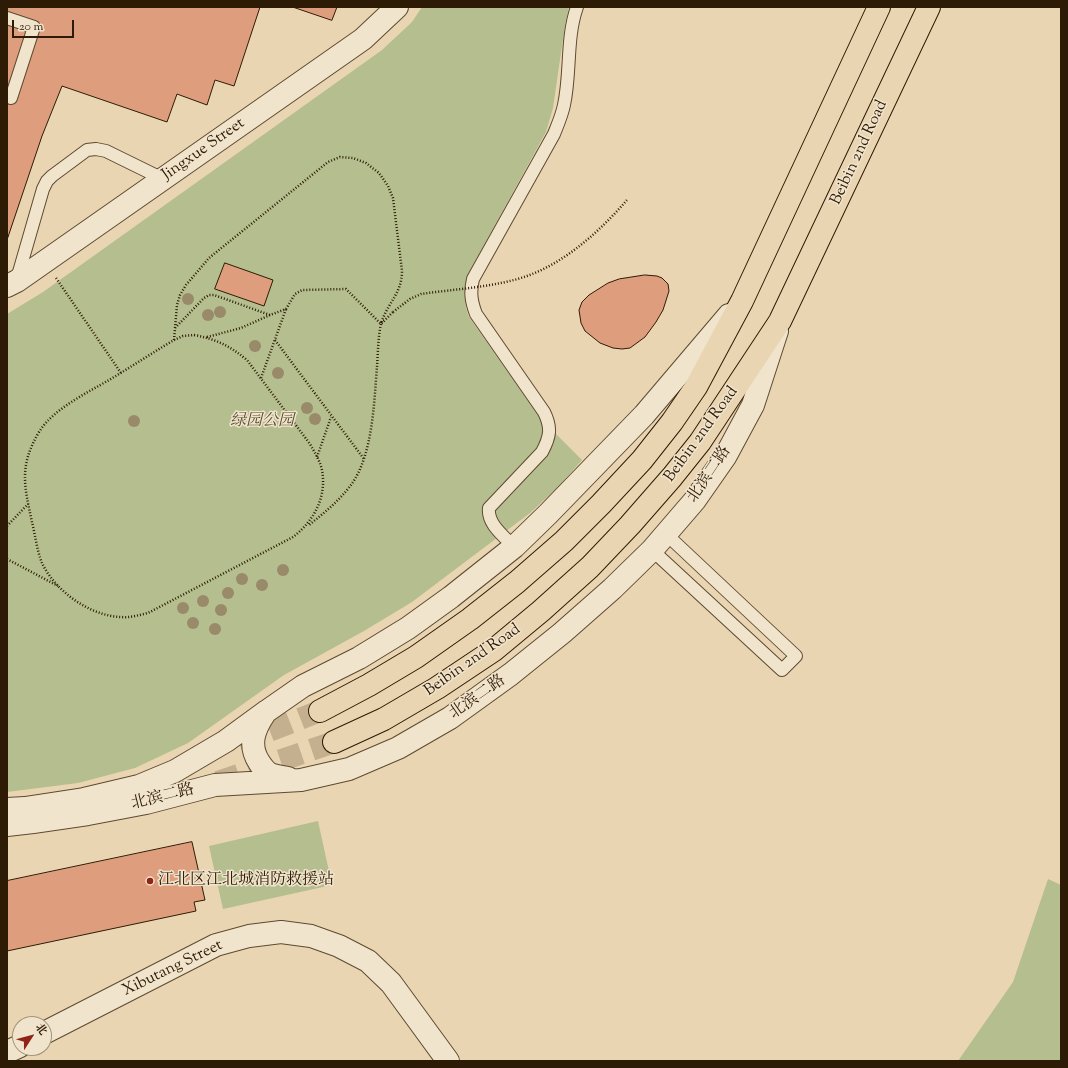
<!DOCTYPE html>
<meta charset="utf-8">
<style>
body{margin:0}
#map{position:relative;width:1068px;height:1068px;overflow:hidden;background:#ead5b2;font-family:"Sorts Mill Goudy","Noto Serif SC",serif}
canvas{display:block}
.frame{position:absolute;inset:0;border:8px solid #2e1b05;pointer-events:none}
.north{position:absolute;left:12px;top:1016px;width:40px;height:40px;box-sizing:border-box;background:#f1e4cd;border:1px solid #a3947d;border-radius:50%;rotate:54deg;font-size:11px;font-weight:700;line-height:16px;text-align:center;color:#2e1b05}
.north::after{content:'';display:block;margin:auto;width:14px;height:18px;background:#8f2418;clip-path:polygon(50% 0,100% 100%,50% 72%,0 100%)}
.scale{position:absolute;left:12px;top:20px;width:62px;height:18px;box-sizing:border-box;border:2px solid #2e1b05;border-top:0;padding-left:5px;font-size:12px;line-height:14px;white-space:nowrap;color:#2e1b05;-webkit-text-stroke:3px #f1e4cd;paint-order:stroke}
</style>
<div id="map">
<canvas width="1068" height="1068"></canvas>
<div class="frame"></div>
<div class="north">北</div>
<div class="scale">20 m</div>
</div>
<script>
const c = document.querySelector('canvas').getContext('2d');
c.lineJoin = 'round';
function fillPath(path, color) { c.fillStyle = color; c.fill(path, 'evenodd'); }
function stroke(path, color, width, dash) { c.strokeStyle = color; c.lineWidth = width; c.lineCap = dash ? 'butt' : 'round'; c.setLineDash(dash || []); c.stroke(path); }
function label(font, color, halo, rows, align = 'center') {
  c.font = font + ' "Sorts Mill Goudy","Noto Serif SC",serif'; c.lineWidth = 3; c.setLineDash([]); c.textBaseline = 'middle'; c.strokeStyle = halo; c.fillStyle = color; for (const [text, x, y, turn = 0] of rows) {
    c.save(); c.translate(x, y); c.rotate((+turn || 0) * Math.PI / 180); c.textAlign = isNaN(turn) ? turn : align; if (halo) c.strokeText(text, 0, 0); c.fillText(text, 0, 0); c.restore();
  }
}
fillPath(new Path2D(`
 M422 7H569L565 25 553 108 546 132 468 274C464 290 463 302 469 317L540 418 582 460 558 487 530 513 412 602 364 631 284 675 188 743 135 768 78 783 7 792V314L43 292 382 50 412 22Z
 M318 821 332 885 223 909 209 846Z
 M1048 879 1061 885V1061H958L1013 982Z`), '#b4be8e');
const building = new Path2D(`
 M7 7H260L234 86 215 80 207 105 177 94 167 122 62 86 42 136 7 240Z
 M293 7H337L332 20Z
 M225 263 273 280 264 306 215 289Z
 M645 275 657 276 662 278 668 284 669 291 663 310 656 322 645 337 630 348 622 349 613 348 600 343 585 331 581 323 579 310 582 302 589 295 608 283 619 279Z
 M192 842 205 900 194 902 196 911 7 951V881Z`);
fillPath(building, '#de9e7d');
stroke(building, '#2e1b05', 1);
stroke(new Path2D(`
 M239 743 320 711
 M218 782 334 742`), '#c4b08f', 22, [22, 11]);
const service = new Path2D(`
 M7 18 34 27 11 98 7 96
 M17 279 43 189 47 181 52 176 87 150 96 149 106 151 163 179
 M514 547C504 536 487 524 489 508L542 452C550 437 552 428 544 412L476 314C471 301 470 292 473 279L554 134C558 124 562 115 564 105 571 73 566 38 577 7
 M652 550 782 670 796 656 666 534`);
const minor = new Path2D(`
 M7 286 17 281 363 39 397 7
 M44 1033 216 945 249 936 281 932 311 936 339 946 368 961 391 983 448 1061
 M7 1052 20 1046`);
const tertiary = new Path2D(`
 M265 713C254 729 248 745 259 762 262 767 265 771 270 774 275 776 282 777 288 778
 M7 809 25 808 84 799 139 786 175 771 226 741 267 711 303 686 359 658 408 628 451 597 514 547 548 514 644 415 729 315
 M7 825 33 822 88 814 146 803 215 785 301 780 349 769 398 748 450 718 511 674 562 633 612 589 652 550 695 500 725 457 753 405 777 331`);
const primary = new Path2D(`
 M320 711 369 685 416 657 470 619 517 582 564 541 601 504 642 460 672 422 696 387 742 301 879 7
 M334 742 384 719 437 688 494 650 541 611 590 567 630 525 672 477 700 442 780 321 929 7`);
stroke(service, '#5d4a30', 14);
stroke(minor, '#5d4a30', 24);
stroke(tertiary, '#5d4a30', 24);
stroke(primary, '#2e1b05', 24);
stroke(new Path2D(`
 M56 278 121 373
 M175 328 204 298 209 295H214L270 315 286 309 295 294 302 290 346 289 381 324 393 312
 M194 335C216 339 230 346 247 360L310 444C315 453 320 461 322 470 327 497 314 521 293 537L148 613C139 615 130 618 121 617 90 616 55 591 42 563 37 551 35 534 32 522 24 485 19 466 39 432 53 409 87 393 109 380 131 367 152 353 174 340L183 336Z
 M207 337 241 328 270 315
 M174 340 177 305 180 295 186 285 209 258 328 162 340 157 353 158 366 163 379 173 388 186 393 198 402 271C402 294 387 303 381 324 378 337 378 353 377 367 374 402 373 455 351 485 339 501 324 513 309 525
 M275 340 364 459
 M261 378 286 309
 M317 457 331 417
 M7 526 28 504
 M7 559 58 586`), '#2e1b05', 2.5, [1, 2]);
stroke(service, '#f1e4cd', 12);
stroke(minor, '#f1e4cd', 22);
stroke(tertiary, '#f1e4cd', 22);
stroke(primary, '#ead5b2', 22);
stroke(new Path2D(`
 M393 312 410 299 421 294C455 289 496 287 527 276 566 262 600 231 627 200`), '#2e1b05', 2.5, [1, 2]);
c.fillStyle = '#998a69';
for (const [x, y] of [
 [188,299],
 [220,312],
 [208,315],
 [255,346],
 [278,373],
 [307,408],
 [315,419],
 [134,421],
 [283,570],
 [242,579],
 [262,585],
 [228,593],
 [203,601],
 [183,608],
 [221,610],
 [193,623],
 [215,629]
]) { c.beginPath(); c.arc(x, y, 6, 0, 2 * Math.PI); c.fill(); }
for (const [x, y, r, color] of [
 [150,881,4,"#8f2418"]
]) { const dot = new Path2D(); dot.arc(x, y, r, 0, 2 * Math.PI); c.fillStyle = color; c.fill(dot); stroke(dot, '#f1e4cd', 1.5); }
label('16px', '#2e1b05', '#f1e4cd', [
 ["Jingxue Street",204,150,-35],
 ["Beibin 2nd Road",860,153,-65],
 ["Beibin 2nd Road",702,435,-54],
 ["北滨二路",710,475,-56],
 ["Beibin 2nd Road",473,661,-35],
 ["北滨二路",478,698,-35],
 ["北滨二路",163,798,-14],
 ["Xibutang Street",173,969,-26]
]);
label('italic 16px', '#564c2e', '#f1e4cd', [
 ["绿园公园",262,422]
]);
label('16px', '#2e1b05', '#f1e4cd', [
 ["江北区江北城消防救援站",158,881]
], 'left');
</script>
